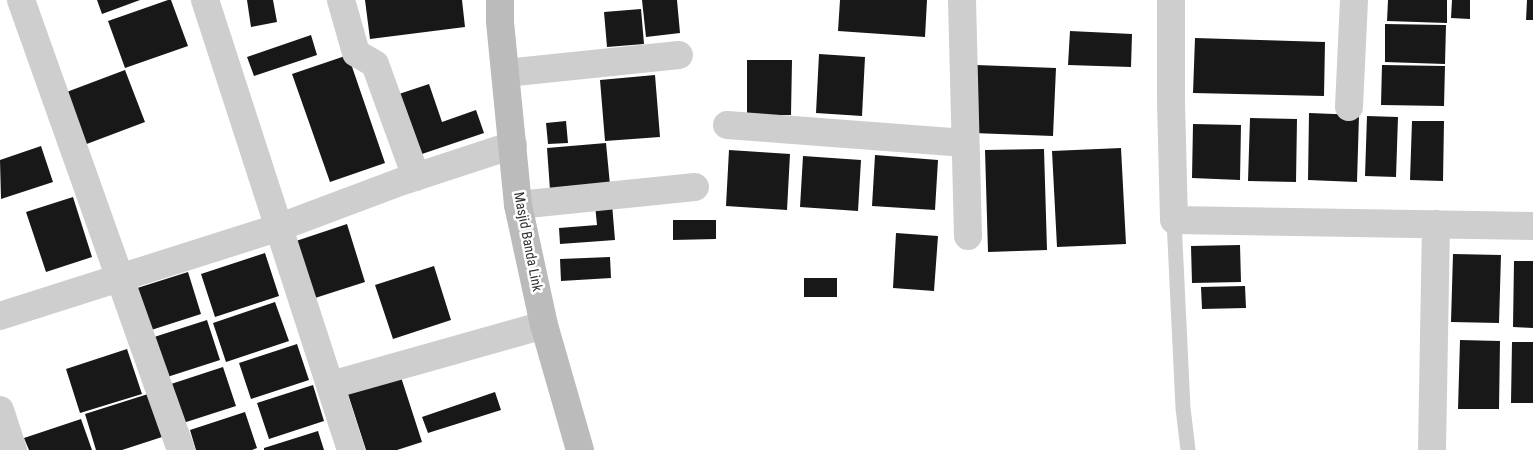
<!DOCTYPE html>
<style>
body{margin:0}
canvas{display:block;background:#fff}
</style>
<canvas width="1533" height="450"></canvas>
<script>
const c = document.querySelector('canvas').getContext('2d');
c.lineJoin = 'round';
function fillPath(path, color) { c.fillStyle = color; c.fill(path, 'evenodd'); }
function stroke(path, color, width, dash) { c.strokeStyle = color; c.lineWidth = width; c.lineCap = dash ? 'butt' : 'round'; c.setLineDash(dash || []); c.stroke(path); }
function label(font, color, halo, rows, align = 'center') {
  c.font = font + ' "Roboto Condensed",sans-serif'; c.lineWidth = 5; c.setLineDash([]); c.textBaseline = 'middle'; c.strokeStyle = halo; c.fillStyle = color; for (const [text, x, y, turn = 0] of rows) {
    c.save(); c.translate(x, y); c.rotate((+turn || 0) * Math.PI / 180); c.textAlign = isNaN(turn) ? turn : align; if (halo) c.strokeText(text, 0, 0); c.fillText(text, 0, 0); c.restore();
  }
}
fillPath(new Path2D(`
 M97 0H140L102 14Z
 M168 0H171L188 46 125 68 108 21Z
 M247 0H273L277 22 251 27Z
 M365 0H462L465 27 370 39Z
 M642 0H677L680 33 646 37Z
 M840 0H927L925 37 838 31Z
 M1388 0H1447V23L1387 21Z
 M1452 0H1470V19L1451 18Z
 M1527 0H1533V20H1526Z
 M641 9 644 44 607 47 604 12Z
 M1385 24 1446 25 1445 64 1385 62Z
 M1070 31 1132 34 1131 67 1068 65Z
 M311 35 317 55 254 76 247 57Z
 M1195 38 1325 42 1324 96 1193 93Z
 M819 54 865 57 862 116 816 113Z
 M348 55 385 163 330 182 292 74Z
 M747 60H792L791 115H747Z
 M976 65 1056 68 1053 136 973 133Z
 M1382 65 1445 66 1444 106 1381 105Z
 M125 70 145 122 84 145 64 93Z
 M655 75 660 137 605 141 600 80Z
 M429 84 442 122 476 110 484 133 419 155 399 94Z
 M1309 113 1359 115 1357 182 1308 180Z
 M1367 116 1398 117 1396 177 1365 176Z
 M1250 118 1297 119 1296 182 1248 181Z
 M566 121 568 143 548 144 546 123Z
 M1412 121H1444L1443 181 1410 180Z
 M1193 124 1241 125 1240 180 1192 178Z
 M606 143 610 185 550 190 547 148Z
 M41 146 53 182 1 199 0 160Z
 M1121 148 1126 244 1057 247 1052 151Z
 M1044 149 1047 250 988 252 985 150Z
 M729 150 790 154 787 210 726 206Z
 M875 155 938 160 935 210 872 206Z
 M803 156 861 160 858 211 800 207Z
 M73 197 92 257 46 272 26 212Z
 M612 204 615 240 560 244 559 228 597 225 595 205Z
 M673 220H716V239L673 240Z
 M347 224 365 282 315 298 296 241Z
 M896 233 938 236 934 291 893 288Z
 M1240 245 1241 282 1192 283 1191 246Z
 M265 253 279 296 215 317 201 274Z
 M1453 254 1501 255 1499 323 1451 322Z
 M610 257 611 278 561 281 560 259Z
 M1514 261H1533V328L1513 327Z
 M434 266 451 320 393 339 375 285Z
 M188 272 201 314 145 332 131 290Z
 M804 278H837V297H804Z
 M1245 286 1246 308 1202 309 1201 287Z
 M275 302 289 341 226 362 213 323Z
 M207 320 220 360 161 379 148 339Z
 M1460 340 1500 341 1499 409H1458Z
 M1512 342H1533V403H1511Z
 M297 344 309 380 251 399 239 363Z
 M127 349 142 394 80 413 66 369Z
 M223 367 236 406 180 424 168 385Z
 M400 374 422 442 397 450H366L347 391Z
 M313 385 324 421 269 439 257 403Z
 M495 392 501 410 428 433 422 417Z
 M148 394 162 437 122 450H96L85 414Z
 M245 412 257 448 252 450H196L190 430Z
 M81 419 92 450H29L24 438Z
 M318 431 324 450H264V448Z`), '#181818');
stroke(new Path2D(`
 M1174 220 1183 408 1188 450`), '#cecece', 15);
stroke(new Path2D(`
 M21 0 181 450
 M205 0 351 450
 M341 0 356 53 375 64 416 177
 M962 0 968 236
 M1171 0V102L1174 220 1533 226
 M506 73 679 55
 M1349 107 1354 0
 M727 125 965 143
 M518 205 695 187
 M0 316 280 227 400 182 513 145
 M331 385 544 325
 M0 410 13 450
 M1432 450 1436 224`), '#cecece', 28);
stroke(new Path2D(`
 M500 0V22L518 205 544 325 580 450`), '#bbb', 28);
label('14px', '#313131', '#fff', [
 ["Masjid Banda Link",527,242,79]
]);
</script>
